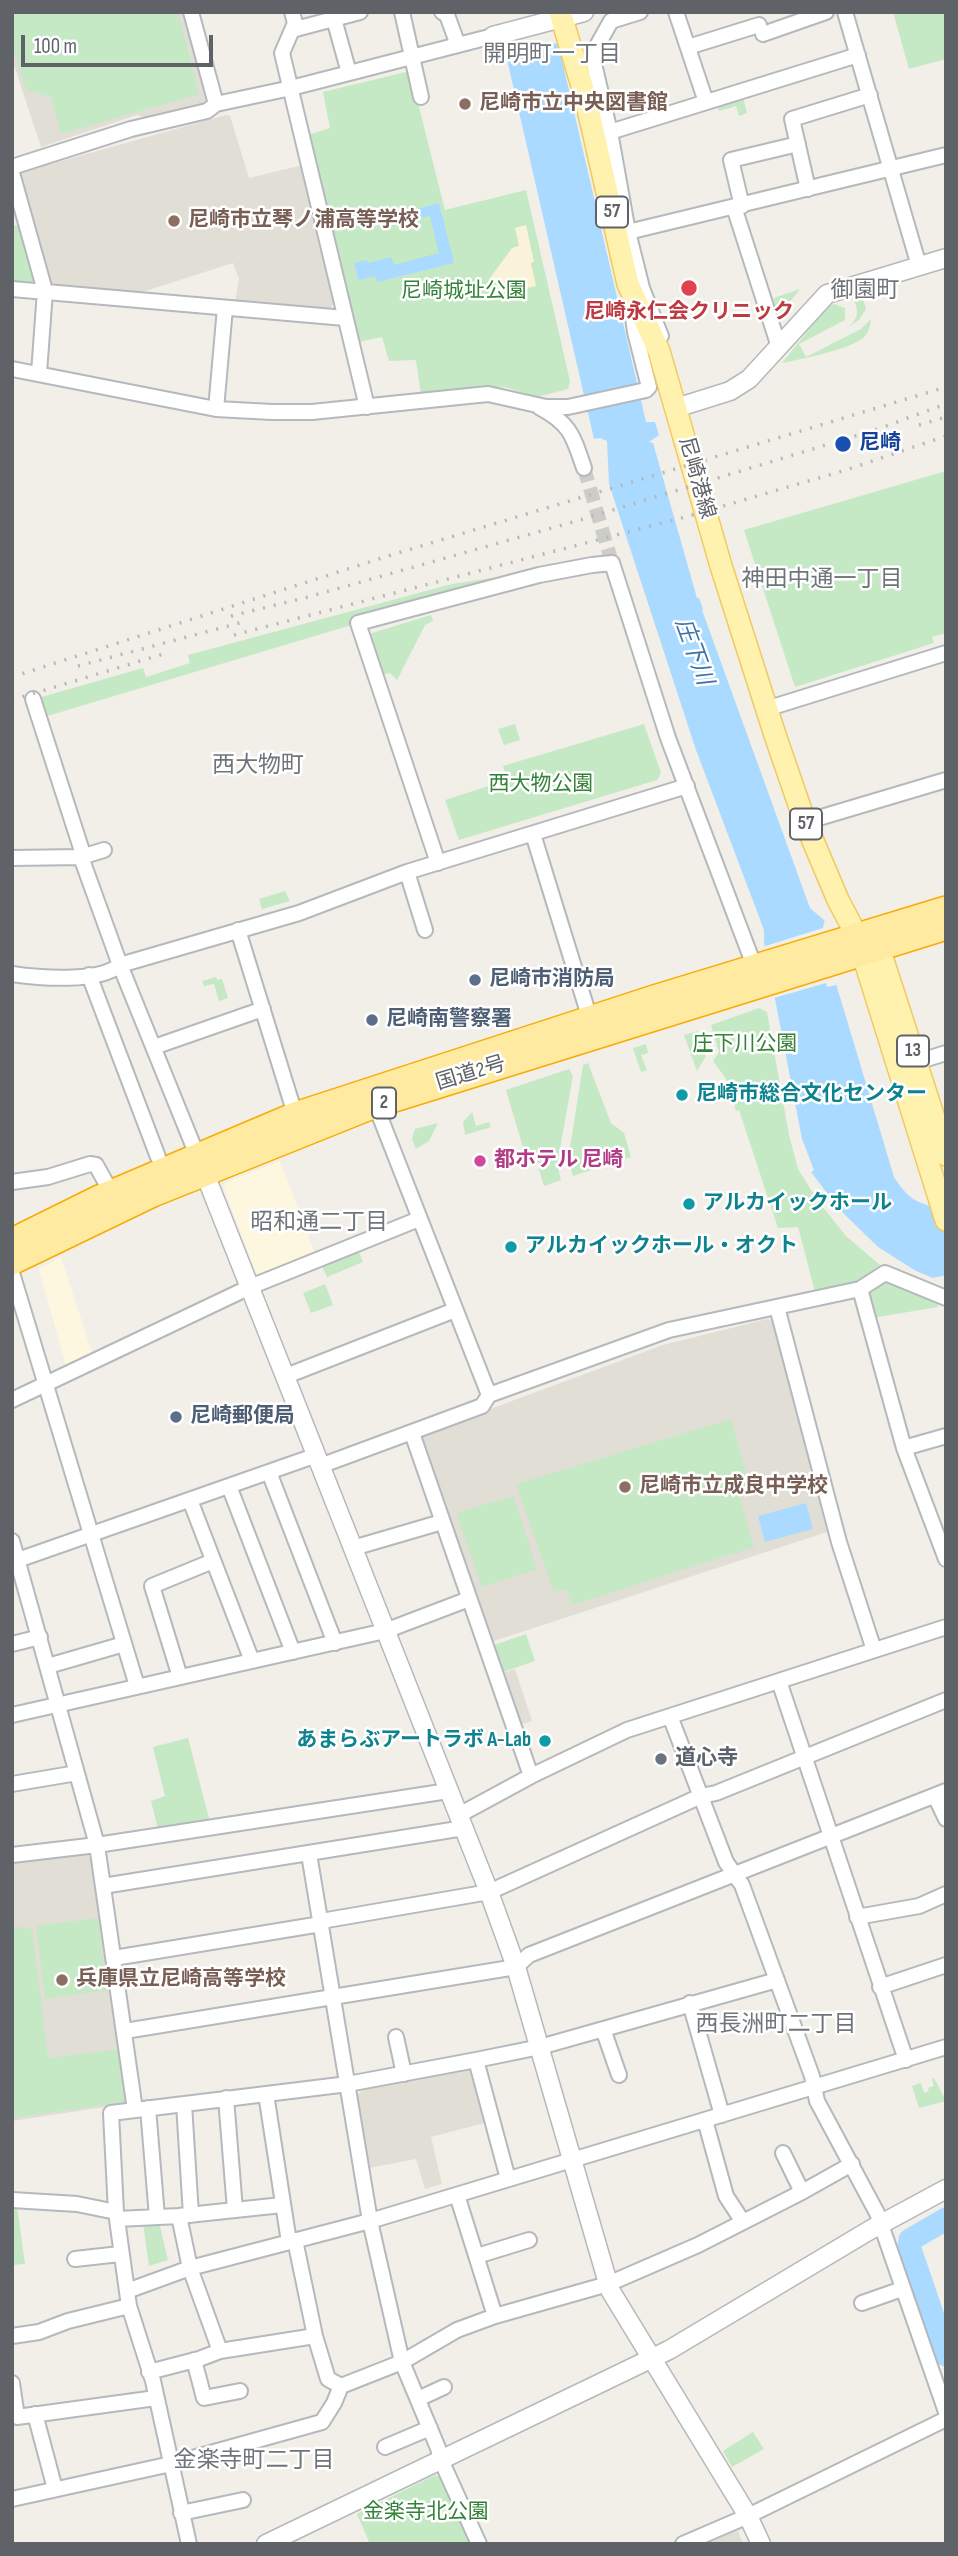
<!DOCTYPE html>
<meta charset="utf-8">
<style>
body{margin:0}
#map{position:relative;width:958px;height:2556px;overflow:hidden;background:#f1efe8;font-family:"Sofia Sans Condensed",sans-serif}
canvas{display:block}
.frame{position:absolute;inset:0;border:14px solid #5f6368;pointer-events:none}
.scale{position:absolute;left:21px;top:35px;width:192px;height:32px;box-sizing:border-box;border:4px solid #5f6368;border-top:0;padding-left:9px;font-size:21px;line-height:24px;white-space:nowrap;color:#5f6368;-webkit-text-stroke:5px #fff;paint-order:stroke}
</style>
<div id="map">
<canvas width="958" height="2556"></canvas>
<div class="frame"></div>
<div class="scale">100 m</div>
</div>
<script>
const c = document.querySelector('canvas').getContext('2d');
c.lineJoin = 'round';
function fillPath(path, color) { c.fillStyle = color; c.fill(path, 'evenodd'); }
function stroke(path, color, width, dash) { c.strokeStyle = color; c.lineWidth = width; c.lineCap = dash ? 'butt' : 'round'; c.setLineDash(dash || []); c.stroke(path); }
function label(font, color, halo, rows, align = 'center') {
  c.font = font + ' "Sofia Sans Condensed","Noto Sans JP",sans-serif'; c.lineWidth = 5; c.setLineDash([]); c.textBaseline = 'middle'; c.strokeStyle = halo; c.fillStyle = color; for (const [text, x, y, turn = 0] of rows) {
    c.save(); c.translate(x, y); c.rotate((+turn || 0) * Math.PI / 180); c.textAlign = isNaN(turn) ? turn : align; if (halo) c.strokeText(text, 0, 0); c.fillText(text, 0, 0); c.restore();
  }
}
fillPath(new Path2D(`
 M280 1161 315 1254 261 1275 256 1273 224 1189 227 1182Z
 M61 1257 92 1353 66 1366 39 1269Z`), '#fef7e0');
fillPath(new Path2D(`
 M12 12H187L207 95 204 104 148 119 137 115 41 147 12 59Z
 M226 115 230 116 249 178 303 165 335 301 329 312 235 302 239 279 233 263 139 293 56 286 51 284 19 175 22 172Z
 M767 1319 775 1321 827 1532 488 1643 420 1435 663 1345Z
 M515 1669 532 1721 517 1726 500 1674Z
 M83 1852 93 1860 129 2099 125 2104 12 2121V1860Z
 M474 2067 488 2122 431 2137 442 2184 425 2189 416 2159 369 2168 357 2096 363 2089Z
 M738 2531 743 2544H707L733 2532Z`), '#e1ded6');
fillPath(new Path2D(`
 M17 12H178L199 94 61 134 51 97 26 90 12 45V14Z
 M893 12H946V59L909 69Z
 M410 71 445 210 526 190 570 381 568 389 537 397 505 387 421 395 416 360 389 361 382 337 359 342 308 135 330 128 323 92Z
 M743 98 747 113 739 116 736 106 719 111 717 105Z
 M19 225 36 284 32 287 12 285V226Z
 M800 289 777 319 774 298Z
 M862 295 866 309 859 320 847 328C859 319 859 311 853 298Z
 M834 304 845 308V320L799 344 806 357 861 329 871 319C870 327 869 333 863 338 848 350 801 359 782 363L828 306Z
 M946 471V633L932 637 934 643 795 687 744 530Z
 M491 578 492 583 44 717 38 698 143 668 146 677 190 663 188 655 452 584Z
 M431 615 433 621 425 625 397 680 390 673 381 675 367 639 372 633Z
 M515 724 520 740 504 745 498 729Z
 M644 724 661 773 657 780 459 840 445 800 507 780 503 766Z
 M285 891 290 901 262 909 259 899Z
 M216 977 217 980 222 979 228 998 219 1001 214 984 204 986 202 981Z
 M759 1008 767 1012 789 1135 798 1169 818 1201 846 1236 880 1265 860 1283 815 1292 798 1227 778 1228 739 1110 736 1111 729 1083 713 1061 719 1052 711 1025Z
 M698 1031 706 1056 697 1071 684 1035Z
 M646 1044 648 1053 641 1055 647 1070 641 1072 633 1048Z
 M588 1063 611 1123 624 1133 631 1157 573 1176 568 1160 583 1065Z
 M569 1069 573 1076 557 1165 561 1180 544 1186 536 1159 527 1161 506 1090Z
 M472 1112 476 1126 489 1122 491 1127 465 1135 463 1122Z
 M438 1123 429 1141 416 1149 412 1139 415 1129Z
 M358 1250 363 1262 327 1277 321 1264Z
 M883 1280H889L938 1300V1307L878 1317 870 1312 865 1291Z
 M325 1284 333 1305 311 1313 303 1293Z
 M731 1419 751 1492 739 1496 754 1547 572 1605 566 1589 554 1592 516 1484Z
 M513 1496 537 1569 482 1587 456 1513Z
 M526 1634 535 1661 500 1673 491 1646Z
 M188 1738 210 1822 158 1829 151 1801 165 1796 153 1747Z
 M98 1918 107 1990 45 1999 36 1926Z
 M24 1927 25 1929 32 1928 48 2058 121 2049 128 2100 125 2102 12 2118V1928Z
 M934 2078 946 2101 919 2108 912 2086 921 2083 924 2093 929 2091 928 2088 934 2086 932 2079Z
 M12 2206H17L25 2264 12 2265Z
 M159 2222 168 2260 149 2266 143 2223Z
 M753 2432 764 2449 732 2467 723 2451Z
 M435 2475 444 2479 473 2544H370L357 2514Z`), '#c5e8c5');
fillPath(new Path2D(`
 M526 225 534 262 531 263 536 286 509 292 490 278 512 248 519 246 515 228Z`), '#fbf3d9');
fillPath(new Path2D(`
 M489 12H545L559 47 646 422H655L659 435 649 442 653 443 697 598H699L703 609 702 610 810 908 825 921 837 987 894 1177C910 1202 918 1203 946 1210V1275L933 1278 916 1271 878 1247 840 1210 811 1172 814 1170 802 1139 764 942V930L696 750 609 484 607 441 600 438 594 439 506 55Z
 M439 203 454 263 377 282 375 276 358 280 354 263 367 260 368 263 391 257 394 265 439 253 430 216 419 218 417 209Z
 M806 1503 813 1529 765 1542 758 1516Z`), '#aadaff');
fillPath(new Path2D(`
 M485 12H549L560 44 549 43 528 45 503 58Z
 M825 919 828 921 841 984 827 987 826 983 774 998 762 947 823 928Z`), '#f1efe8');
stroke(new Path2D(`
 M946 2219 910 2240 909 2246 946 2355`), '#aadaff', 23);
stroke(new Path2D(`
 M584 468 612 563`), '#ccccc8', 14, [14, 7]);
const minor = new Path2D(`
 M191 12 216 104
 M292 12 295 23 282 53 367 407
 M402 12 421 97
 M442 12 447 15 458 45
 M640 12 611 21 592 55 610 132 628 232 642 288 661 336
 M676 12 706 102
 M845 12 919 266
 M334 19 349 73
 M292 30 360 12
 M763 34 826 12
 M688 47 759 25
 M610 132 858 55
 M12 167 131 129 207 111 216 104 291 88 493 36
 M12 173 45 291 39 373
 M808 189 792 119 870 95
 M742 206 731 160 798 144
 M734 207 779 347
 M628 232 946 155
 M12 289 345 318
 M12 369 216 409 272 412H312L488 394 546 407H568L646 390 649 387 635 332 631 302
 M539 407C571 424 573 436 584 468
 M216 409 225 308
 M33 699 81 848V857L104 850
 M766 709 946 653
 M805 822 946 780
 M533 834 590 1019
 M12 858 81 857 120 965 197 1155
 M438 863 358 623 539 575 592 565 612 563 668 738 755 968
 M407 872 425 930
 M238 930 295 1114
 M12 974C40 978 98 983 120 965L299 913 407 872 687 786
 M89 975 158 1157
 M154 1047 263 1009
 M917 1062 946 1053
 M373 1099 489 1395
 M12 1182 48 1177 90 1164 96 1165 111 1192
 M12 1273 137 1686
 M860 1289 904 1448 946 1559
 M777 1307 839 1542 874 1650
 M286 1376 455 1310
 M12 1400 250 1287 419 1219
 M412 1433 531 1776
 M904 1448 946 1436
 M320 1466 482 1406 489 1395 669 1330 860 1289 885 1273 946 1298
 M269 1472 335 1643
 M229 1486 293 1652
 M190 1500 252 1661
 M12 1541 97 1845 135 2110
 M353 1548 442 1522
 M12 1562 317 1455
 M12 1644 40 1637
 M48 1666 124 1644
 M180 1677 152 1586 213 1561
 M779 1681 906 2060
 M12 1715 385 1631 469 1599
 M670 1716 726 1862 742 1885 812 2076 817 2101 877 2213 946 2412
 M12 1784 77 1773
 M935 1796 946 1819
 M459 1815 531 1776 627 1730 946 1627
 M309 1854 370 2221 402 2362 438 2448 441 2460 479 2544
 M12 1855 97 1845 448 1791
 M103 1886 464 1828
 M857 1917 919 1906 946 1894
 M114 1958 321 1924 327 1920 489 1892 701 1796 716 1793 946 1700
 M880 1987 946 1965
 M690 2003 722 2115
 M603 2029 619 2075
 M125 2031 516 1967 529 1955 946 1791
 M396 2037 404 2074
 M476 2060 508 2179
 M266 2094 289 2242
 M226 2098 235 2210 282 2205
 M184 2104 191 2215
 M148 2108 157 2217
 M705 2120 726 2196 743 2222
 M783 2153 802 2192
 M457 2195 495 2316
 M12 2200 77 2204 116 2212 129 2306 153 2381 189 2544
 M116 2212 111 2113 348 2084 476 2060 540 2047 777 1980
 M179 2216 190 2268 220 2351
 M117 2219 179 2216 235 2210
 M295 2240 315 2336 328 2379 341 2386
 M477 2256 529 2240
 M75 2259 120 2254
 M127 2291 190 2268 370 2221 946 2047
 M862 2303 902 2289
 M12 2336 39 2332 68 2321 129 2306
 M194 2360 204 2398 240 2391
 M149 2372 199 2359 220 2351 315 2336
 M12 2383 17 2417 156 2398
 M418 2399 444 2387
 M35 2414 55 2489
 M385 2447 430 2428
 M12 2499 171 2464 322 2422 334 2403 341 2386 402 2362 457 2330 495 2316 608 2284 698 2245 802 2192 852 2164
 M181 2513 243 2500
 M683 2544 748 2516 946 2419`);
const tertiary = new Path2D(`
 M493 36 584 12
 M676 408 730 391 749 379 827 294 946 258
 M201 1164 489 1892 516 1967 610 2290 748 2516 761 2544
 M266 2544 669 2350 870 2230 946 2189`);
const primary = new Path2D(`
 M560 12 585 96 628 284 659 351 721 566 775 735 805 822 838 900 857 936 946 1220
 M865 940 879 948 946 1155`);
const trunk = new Path2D(`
 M12 1240 99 1197 295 1114 654 997 946 908
 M12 1263 153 1195 375 1106 946 928`);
stroke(minor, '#b5b8bc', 18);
stroke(tertiary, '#b5b8bc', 21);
stroke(primary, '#f2c960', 24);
stroke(trunk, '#f9ab00', 26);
stroke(minor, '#fff', 14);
stroke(tertiary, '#fff', 18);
stroke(primary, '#fff2af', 21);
stroke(trunk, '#feeaa1', 23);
stroke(new Path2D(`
 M919 425 946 417
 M231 616 308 597 580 520 875 430 946 404
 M234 635 689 516 846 470 946 436
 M78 666 247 621
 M12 677 388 556 946 387
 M12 700 170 652`), '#b6b7b8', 3.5, [2, 9]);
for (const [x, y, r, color] of [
 [465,104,7,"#8d6e63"],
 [174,221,7,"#8d6e63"],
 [689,288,9,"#e0444e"],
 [843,444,9,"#1a4fb4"],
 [475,980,7,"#5c6f8a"],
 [372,1020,7,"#5c6f8a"],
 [682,1095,7,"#0f9aa8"],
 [480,1161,7,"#d1479c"],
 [689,1204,7,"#0f9aa8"],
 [511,1247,7,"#0f9aa8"],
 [176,1417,7,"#5c6f8a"],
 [625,1487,7,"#8d6e63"],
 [545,1741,7,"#0f9aa8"],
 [661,1759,7,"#6b7280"],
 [62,1980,7,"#8d6e63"]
]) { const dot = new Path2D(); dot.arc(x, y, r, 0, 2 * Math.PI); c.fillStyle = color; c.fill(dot); stroke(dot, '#fff', 2.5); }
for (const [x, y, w] of [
 [612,212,32],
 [806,824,32],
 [913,1051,32],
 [384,1103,24]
]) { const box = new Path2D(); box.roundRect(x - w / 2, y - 15.5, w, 31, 5); c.fillStyle = '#fff'; c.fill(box); stroke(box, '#5f6368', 2); }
label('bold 19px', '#5f6368', null, [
 ["57",612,212],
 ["57",806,824],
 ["13",913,1051],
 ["2",384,1103]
]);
label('bold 21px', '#785e54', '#fff', [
 ["尼崎市立中央図書館",479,104],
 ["尼崎市立琴ノ浦高等学校",188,221],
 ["尼崎市立成良中学校",639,1487],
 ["兵庫県立尼崎高等学校",76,1980]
], 'left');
label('21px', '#348238', '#fff', [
 ["尼崎城址公園",464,292],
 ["西大物公園",541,785],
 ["庄下川公園",745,1045],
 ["金楽寺北公園",426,2513]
]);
label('bold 21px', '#be3a42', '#fff', [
 ["尼崎永仁会クリニック",689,313]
]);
label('bold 21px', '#164399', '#fff', [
 ["尼崎",859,444]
], 'left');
label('21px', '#5f6368', '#fff', [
 ["尼崎港線",696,478,74],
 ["国道2号",471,1074,-17]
]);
label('bold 21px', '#4e5e75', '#fff', [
 ["尼崎市消防局",489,980],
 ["尼崎南警察署",386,1020],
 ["尼崎郵便局",190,1417]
], 'left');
label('bold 21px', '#0d838f', '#fff', [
 ["尼崎市総合文化センター",696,1095],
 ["アルカイックホール",703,1204],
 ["アルカイックホール・オクト",525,1247],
 ["あまらぶアートラボ A-Lab",531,1741,"right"]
], 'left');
label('bold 21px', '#b23c85', '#fff', [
 ["都ホテル 尼崎",494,1161]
], 'left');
label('bold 21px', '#5b616d', '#fff', [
 ["道心寺",675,1759]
], 'left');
label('23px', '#70757a', '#fff', [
 ["開明町一丁目",552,55],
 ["御園町",865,291],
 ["神田中通一丁目",822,580],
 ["西大物町",258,766],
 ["昭和通二丁目",319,1223],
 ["西長洲町二丁目",776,2025],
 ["金楽寺町二丁目",254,2461]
]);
label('italic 23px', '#4174aa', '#fff', [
 ["庄下川",693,652,70]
]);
</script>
